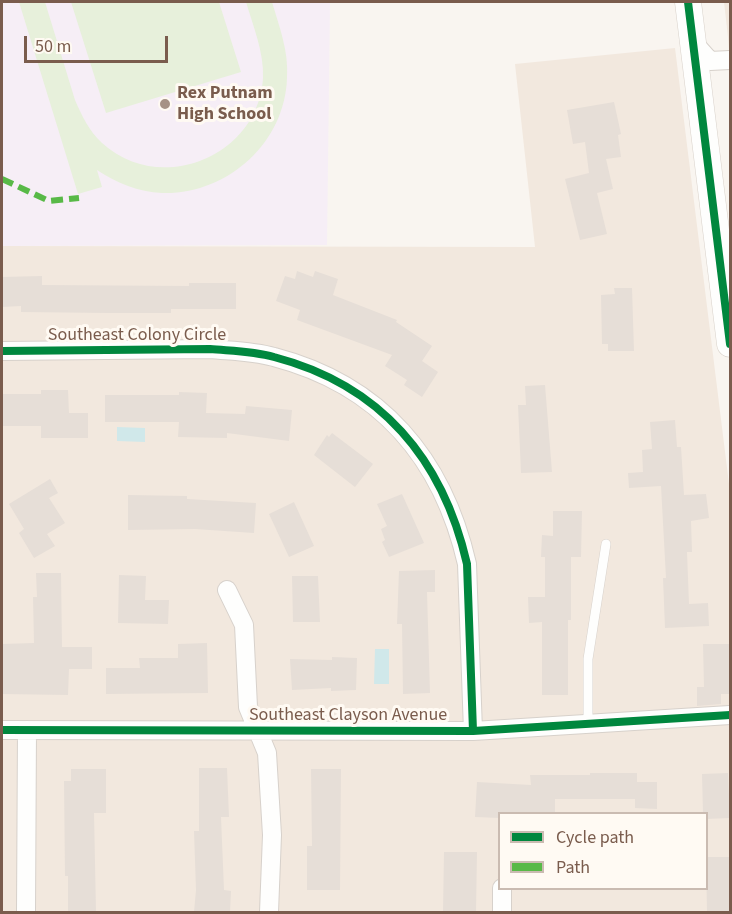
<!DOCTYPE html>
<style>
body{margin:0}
#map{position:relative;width:732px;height:914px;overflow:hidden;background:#f9f5f0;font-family:"Source Sans 3",sans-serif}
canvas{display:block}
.frame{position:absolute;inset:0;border:3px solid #7a5c4d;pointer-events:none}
.legend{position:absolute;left:498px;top:812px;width:210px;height:78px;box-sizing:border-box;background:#fffaf3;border:2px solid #cabbb1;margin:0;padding:8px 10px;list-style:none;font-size:18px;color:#7a5c4d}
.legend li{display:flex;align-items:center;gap:12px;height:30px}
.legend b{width:30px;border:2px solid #cabbb1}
.scale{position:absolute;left:24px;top:36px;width:144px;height:27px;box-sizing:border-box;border:3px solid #7a5c4d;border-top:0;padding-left:8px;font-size:18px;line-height:21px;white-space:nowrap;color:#7a5c4d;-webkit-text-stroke:4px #fffaf3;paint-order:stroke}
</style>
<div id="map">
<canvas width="732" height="914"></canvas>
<div class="frame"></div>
<ul class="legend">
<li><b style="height:8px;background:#00873e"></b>Cycle path</li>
<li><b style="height:8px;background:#58b947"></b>Path</li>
</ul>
<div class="scale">50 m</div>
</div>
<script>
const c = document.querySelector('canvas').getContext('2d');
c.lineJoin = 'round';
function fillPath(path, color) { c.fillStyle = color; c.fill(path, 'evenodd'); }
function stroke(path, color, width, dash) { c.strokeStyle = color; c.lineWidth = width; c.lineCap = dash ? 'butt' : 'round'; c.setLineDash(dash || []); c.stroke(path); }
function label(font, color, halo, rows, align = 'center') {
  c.font = font + ' "Source Sans 3",sans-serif'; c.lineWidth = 6; c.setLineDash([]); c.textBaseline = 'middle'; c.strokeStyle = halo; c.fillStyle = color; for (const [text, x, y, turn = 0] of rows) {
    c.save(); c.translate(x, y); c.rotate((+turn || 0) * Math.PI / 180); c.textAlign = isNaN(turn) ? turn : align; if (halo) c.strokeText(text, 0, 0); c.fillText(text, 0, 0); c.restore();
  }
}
fillPath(new Path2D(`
 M724 2H730V62L728 37Z
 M675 48 730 492V912H2V246L535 247 515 64ZM500 814H706V888H500Z`), '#f2e8de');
fillPath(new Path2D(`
 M2 2H330L327 245 2 246Z`), '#f6eef6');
fillPath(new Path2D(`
 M19 2H45L75 100C82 116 89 131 102 143 160 196 258 157 263 78 264 52 253 26 246 2H272C279 26 289 51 287 78 285 143 227 195 162 193 138 192 117 183 97 170L102 187 78 194Z
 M71 2H219L241 72 106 113Z`), '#e7f0db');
fillPath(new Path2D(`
 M117 427 145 428V442L117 441Z
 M375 649H389V684H374Z`), '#d0e8ea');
fillPath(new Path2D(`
 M614 102 621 134 618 135 621 157 606 159 613 189 597 193 607 234 580 240 565 179 589 173 585 142 573 144 567 110Z
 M297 271 313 277 315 271 338 279 333 295 397 320 396 322 432 346 422 361 438 372 422 397 404 385 407 380 385 366 392 355 297 320 300 310 276 301 285 276 295 279Z
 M42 276V285L189 286V283H236V309H171V313H108L21 312V306L2 307V277Z
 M614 288H632L634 351H608V344H602L601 295 615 294Z
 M545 385 552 472 521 473 518 405H526L525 386Z
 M41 390H68L69 413H88V438H41V426H2V394H41Z
 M179 392 207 393 206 413 245 414 246 406 292 410 289 441 227 433V438L178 437 179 422H105V395H179Z
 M675 420 677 447H681L684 495 706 494 709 518 691 521 692 552H687L689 604 708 603 709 626 665 628 663 578H666L661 486 629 488 628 473 643 472 642 450 652 449 650 422Z
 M332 433 373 464 355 487 314 455 327 435 329 437Z
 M50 479 58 493 49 498 65 523 47 534 55 546 34 558 19 533 24 529 9 504Z
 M402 494 424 543 389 557 382 542 385 540 381 529 387 526 377 504Z
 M128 495 187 496V499L256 503 254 533 195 529 128 530Z
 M294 502 314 546 289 557 269 514Z
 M553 511H582L581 557H571V620H568V695H542V622L529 623 528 597H545V557H541L542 535 553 536Z
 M435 570V592H427L430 693 403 694 402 624H397L399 571Z
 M36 573H61L62 647H92V669H69L68 695 2 694V644L34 643 33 597H37Z
 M119 575 146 576 145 600H169L168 624 118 623Z
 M292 576H318L320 622H293Z
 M207 643 208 693 106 694V668H140L139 658H178V644Z
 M703 644H730V694H721V704L697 706V687H704Z
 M332 657 357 658 356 690 331 691V688L292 690 290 659 332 660Z
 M199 768H227L229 817H221L224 890 231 891 230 912H194L196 890 194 831H199Z
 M71 769H106V813H94L96 912H68V876H65L64 781H71Z
 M311 769H341L340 890H307V846H312Z
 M590 773H637V782H657V809L635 808V799H555V813H500V818L475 817 477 782 531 785 530 775H590Z
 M728 773 730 818 706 819V813H703L702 774Z
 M444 852H477L476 912H443Z
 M706 857H730V912H707Z`), '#e6ded7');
const service = new Path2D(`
 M588 724V659L606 544`);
const minor = new Path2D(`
 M693 42 710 61 730 60
 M2 351 210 349C232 351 253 351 274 357 381 385 443 459 467 564L473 731
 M227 590 244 625 248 707 267 753 272 835 269 912
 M2 730 473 731 730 715
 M26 912 27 730
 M502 912V888`);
const secondary = new Path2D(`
 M688 2 730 344`);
stroke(service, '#d7d1cb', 10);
stroke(minor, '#d7d1cb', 20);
stroke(secondary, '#d9d2cb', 27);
stroke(service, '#fefefd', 9);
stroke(minor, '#fefefd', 18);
stroke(secondary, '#fefefd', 26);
stroke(new Path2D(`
 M2 179 49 201 79 198`), '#58b947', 6, [12, 6]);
stroke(new Path2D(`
 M688 2 730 344
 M2 351 210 349C232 351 253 351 274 357 381 385 443 459 467 564L473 731
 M2 730 473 731 730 715`), '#00873e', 8);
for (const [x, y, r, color] of [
 [165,104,6,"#a69286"]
]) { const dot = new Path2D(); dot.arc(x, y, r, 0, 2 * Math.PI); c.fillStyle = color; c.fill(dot); stroke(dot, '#fffaf3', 2); }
label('bold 18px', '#7a5c4d', '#fffaf3', [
 ["Rex Putnam",177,94],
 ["High School",177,115]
], 'left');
label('18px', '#7a5c4d', '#fffaf3', [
 ["Southeast Colony Circle",137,336],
 ["Southeast Clayson Avenue",348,716]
]);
</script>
